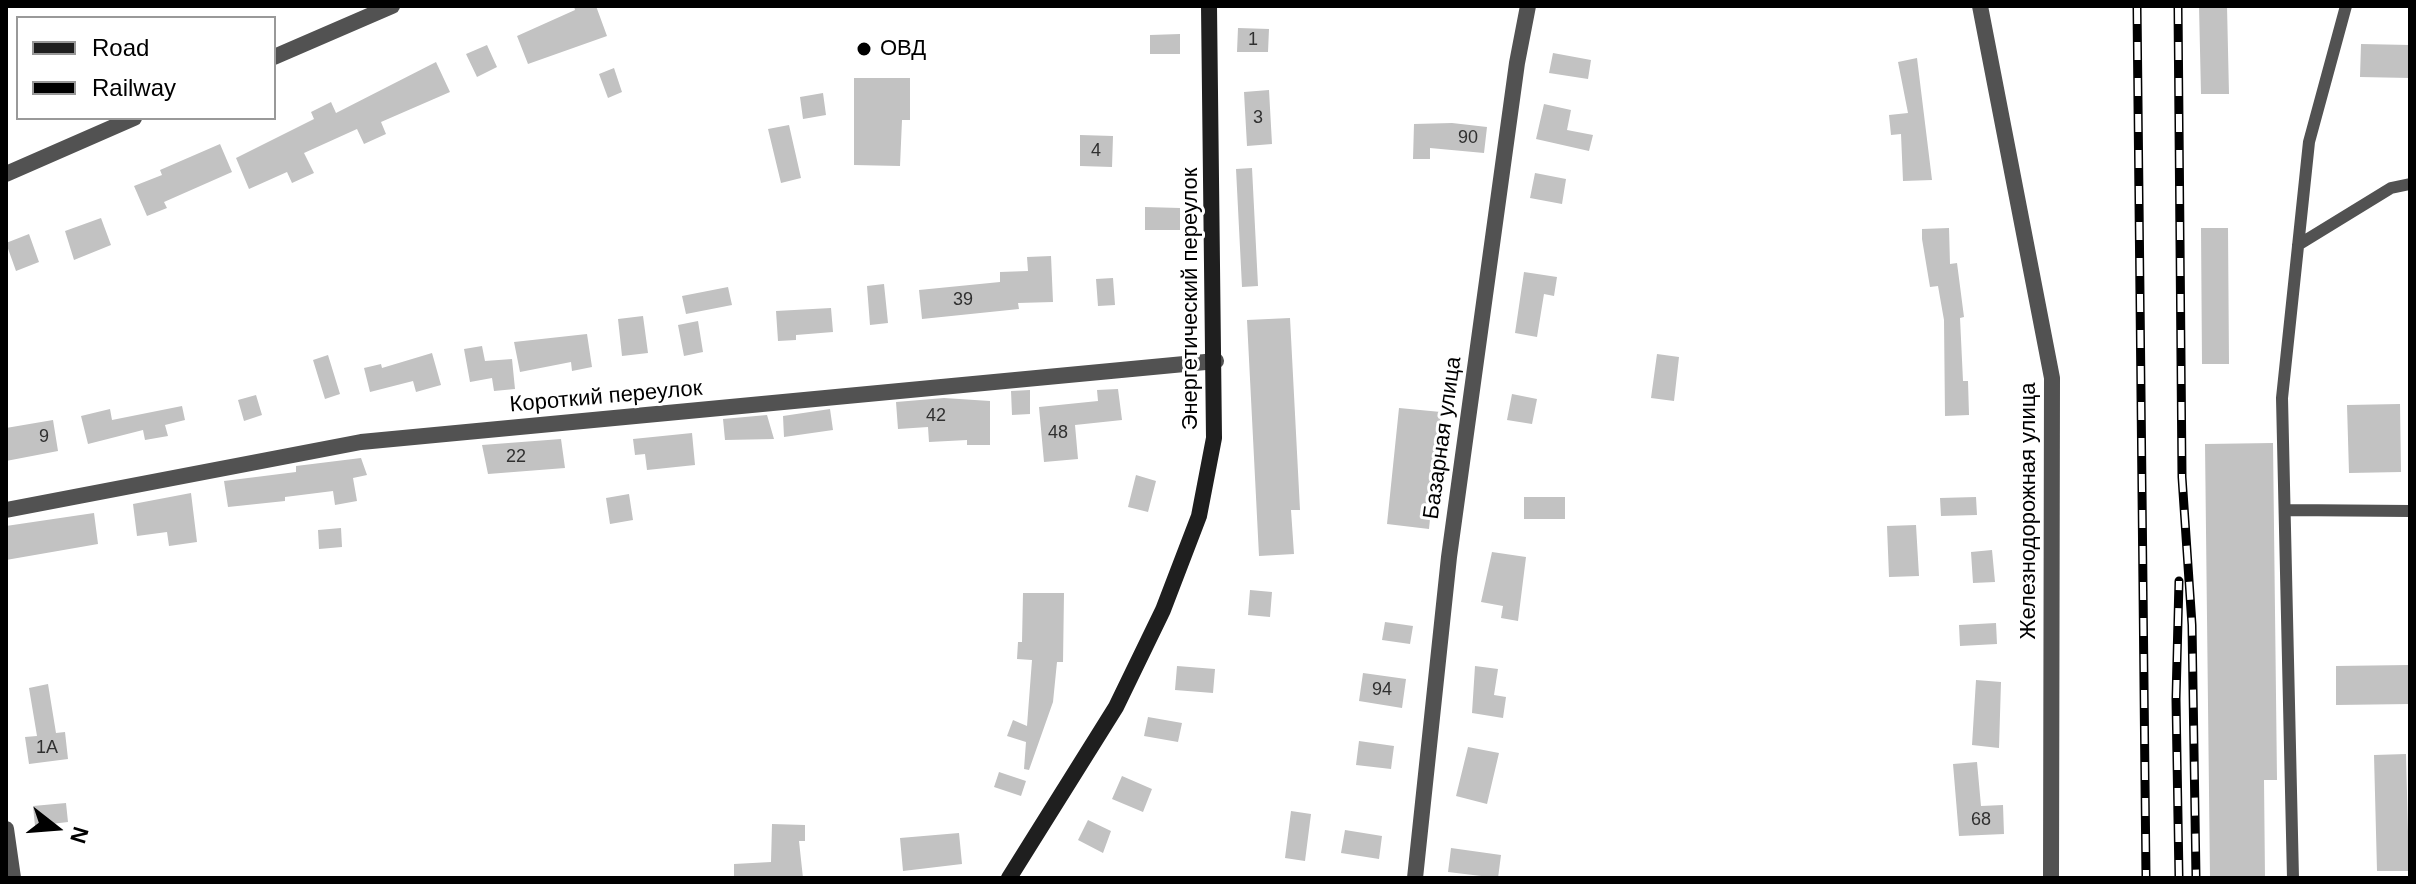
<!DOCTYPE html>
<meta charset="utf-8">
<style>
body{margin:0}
#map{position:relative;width:2416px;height:884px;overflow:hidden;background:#fff;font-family:Arial,sans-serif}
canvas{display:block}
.frame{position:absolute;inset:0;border:8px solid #000;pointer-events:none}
.legend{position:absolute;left:16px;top:16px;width:260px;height:104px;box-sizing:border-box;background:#fff;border:2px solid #999;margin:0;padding:10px 14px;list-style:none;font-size:24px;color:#000}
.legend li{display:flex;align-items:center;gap:16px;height:40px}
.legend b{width:40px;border:2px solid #999}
.north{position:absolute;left:16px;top:788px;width:80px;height:80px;-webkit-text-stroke:6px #fff;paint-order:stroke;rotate:107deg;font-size:22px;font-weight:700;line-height:32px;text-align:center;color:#000}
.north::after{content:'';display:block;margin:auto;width:28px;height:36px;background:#000;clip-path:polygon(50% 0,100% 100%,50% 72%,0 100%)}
</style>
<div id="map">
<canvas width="2416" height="884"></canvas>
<div class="frame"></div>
<ul class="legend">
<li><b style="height:10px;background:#1f1f1f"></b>Road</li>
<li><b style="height:10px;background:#000"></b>Railway</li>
</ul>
<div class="north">N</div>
</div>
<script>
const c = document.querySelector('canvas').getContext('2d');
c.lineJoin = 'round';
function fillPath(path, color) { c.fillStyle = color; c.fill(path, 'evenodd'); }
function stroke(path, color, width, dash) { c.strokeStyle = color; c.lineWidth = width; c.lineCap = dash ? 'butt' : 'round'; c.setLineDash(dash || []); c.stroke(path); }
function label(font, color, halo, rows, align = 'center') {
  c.font = font + ' Arial,sans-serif'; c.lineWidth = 6; c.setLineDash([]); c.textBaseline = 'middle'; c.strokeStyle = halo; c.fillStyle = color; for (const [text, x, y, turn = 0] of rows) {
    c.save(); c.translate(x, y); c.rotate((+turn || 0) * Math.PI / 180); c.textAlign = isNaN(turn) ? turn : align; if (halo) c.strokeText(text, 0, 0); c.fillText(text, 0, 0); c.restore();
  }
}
fillPath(new Path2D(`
 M574 6H596L607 36 528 64 517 36 575 10Z
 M2199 6H2227L2229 94H2201Z
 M1238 28 1269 29 1268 52H1237Z
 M1180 34V54H1150V35Z
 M2361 44 2410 45V78L2360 77Z
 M487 45 497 67 477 77 466 54Z
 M1553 53 1591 60 1588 79 1549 73Z
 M1917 58 1932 180 1903 181 1901 134 1891 135 1889 115 1908 113 1898 62Z
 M436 62 450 92 381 122 386 134 364 144 357 129 304 153 314 173 292 183 287 172 249 189 236 158 314 119 311 112 331 102 336 113Z
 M614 68 622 92 608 98 599 74Z
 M854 78H910V120H902L900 166 854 165Z
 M1269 90 1272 144 1247 146 1244 92Z
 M823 93 826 115 803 119 800 97Z
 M1544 104 1571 110 1567 130 1593 135 1589 151 1536 139Z
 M1452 123 1487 127 1484 153 1430 148V159H1413L1414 124Z
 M789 125 801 178 781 183 768 129Z
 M1080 135 1113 136 1112 167 1080 166Z
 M220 144 232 172 164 202 167 208 147 216 134 186 162 175 160 170Z
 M1252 168 1258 286 1242 287 1236 169Z
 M1535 173 1566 179 1562 204 1530 198Z
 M1145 207 1180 208V230H1145Z
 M101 218 111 245 74 260 65 231Z
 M1949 228 1950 264 1957 263 1964 317 1960 318 1963 381H1968L1969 415 1945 416 1944 320 1938 286 1930 287 1922 239V229Z
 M2201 228H2228L2229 364H2202Z
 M29 234 39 262 16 271 6 243Z
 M1051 256 1053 302 1018 303 1019 309 922 319 919 290 1000 282V272L1028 271 1027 257Z
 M1524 272 1557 277 1554 296 1544 294 1537 337 1515 333Z
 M1113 278 1115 305 1098 306 1096 279Z
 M884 284 888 323 870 325 867 286Z
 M728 287 732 305 686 314 682 296Z
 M831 308 833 332 796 335V340L778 341 776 311Z
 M643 316 648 353 622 356 618 319Z
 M1290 318 1300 510H1291L1294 554 1259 556 1247 320Z
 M698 321 703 352 684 356 678 325Z
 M587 334 592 367 572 371 571 362 520 372 514 342Z
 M482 346 485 361 512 359 515 389 494 391 492 378 470 382 464 349Z
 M432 353 441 385 416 392 413 381 370 392 364 368 381 364 382 368Z
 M1657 354 1679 357 1674 401 1651 398Z
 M328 355 340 394 325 399 313 360Z
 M1118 389 1122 420 1075 425 1078 459 1044 462 1039 407 1098 401 1097 390Z
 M1030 390V414L1012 415 1011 391Z
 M1512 394 1537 399 1532 424 1507 420Z
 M256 395 262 415 244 421 238 400Z
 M944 398 990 401V445H967V440L929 442 928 427 898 429 896 402Z
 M2400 404 2401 472 2349 473 2347 405Z
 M182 406 185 420 165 425 168 436 145 440 143 430 88 444 81 416 110 409 112 420Z
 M1399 408 1441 412 1429 529 1387 524Z
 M830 409 833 430 784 437 783 416Z
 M767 415 774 439 725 440 723 419Z
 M53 420 58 451 6 461V428Z
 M692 433 695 465 647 470 645 454 635 455 633 439Z
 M561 439 565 468 488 474 482 445Z
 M2273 443 2277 780H2264L2265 878H2210L2205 444Z
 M361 458 367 475 353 478 357 501 335 505 333 491 285 497V501L228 507 224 481 296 472V466Z
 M1136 475 1156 481 1148 512 1128 507Z
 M191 493 197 542 169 546 167 532 137 536 133 504Z
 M629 494 633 520 610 524 606 498Z
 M1524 497H1565V519H1524Z
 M1976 497 1977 515 1941 516 1940 498Z
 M94 513 98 544 6 560V526Z
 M1916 525 1919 576 1889 577 1887 526Z
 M341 528 342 547 319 549 318 530Z
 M1992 550 1995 582 1973 583 1971 552Z
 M1492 552 1526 557 1518 621 1501 618 1503 606 1481 602Z
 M1250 590 1272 592 1270 617 1248 615Z
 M1023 593H1064L1063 662H1057L1053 702 1029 770 1024 769 1026 742 1007 736 1013 720 1027 726 1032 660 1017 659 1018 642H1022Z
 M1385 622 1413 626 1410 644 1382 640Z
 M1996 623 1997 644 1960 646 1959 625Z
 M2409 665 2410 704 2336 705V666Z
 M1177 666 1215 669 1213 693 1175 690Z
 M1475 666 1498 669 1494 695 1506 697 1503 718 1472 713Z
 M1363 673 1406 679 1402 708 1359 701Z
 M1976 680 2001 682 1999 748 1972 745Z
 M48 684 56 733 65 732 68 759 29 764 25 737 37 736 29 688Z
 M1148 717 1182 723 1178 742 1144 736Z
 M1359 741 1394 746 1391 769 1356 765Z
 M1468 747 1499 753 1487 804 1456 796Z
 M2406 754 2409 871H2377L2374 755Z
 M1977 762 1981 806 2003 805 2004 834 1959 836 1953 764Z
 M999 772 1026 781 1021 796 994 787Z
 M1122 776 1152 789 1143 812 1112 799Z
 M66 803 68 822 35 826 33 806Z
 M1291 811 1311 814 1305 861 1285 858Z
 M1088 820 1111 831 1103 853 1078 840Z
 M772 824 805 825V841H799L803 878H734V864L771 862Z
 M1345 830 1382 836 1379 859 1341 853Z
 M959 833 962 864 903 871 900 838Z
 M1451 848 1501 855 1498 878 1448 872Z`), '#c2c2c2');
stroke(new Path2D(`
 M2298 245 2391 188 2410 184
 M2287 510 2410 511
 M2293 878 2282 398 2309 142 2346 6`), '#525252', 12);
stroke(new Path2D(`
 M1980 6 2052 378 2051 878
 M274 57 392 6
 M6 174 134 118
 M6 510 361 442 1216 361
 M6 829 13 878
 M1415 878 1449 557 1517 63 1528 6`), '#525252', 16);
stroke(new Path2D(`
 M1009 878 1116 707 1163 610 1199 516 1214 438 1209 6`), '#1f1f1f', 16);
const rail = new Path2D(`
 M2137 6 2146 878
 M2178 6 2182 477 2192 625 2196 878
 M2179 878 2176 699 2179 581`);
stroke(rail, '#000', 9);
stroke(rail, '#fff', 6, [18]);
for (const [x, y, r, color] of [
 [864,49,8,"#000"]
]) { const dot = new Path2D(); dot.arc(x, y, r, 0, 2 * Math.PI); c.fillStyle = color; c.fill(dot); stroke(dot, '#fff', 3); }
label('18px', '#303030', null, [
 ["1",1253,40],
 ["3",1258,118],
 ["90",1468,138],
 ["4",1096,151],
 ["39",963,300],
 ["42",936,416],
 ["48",1058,433],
 ["9",44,437],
 ["22",516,457],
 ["94",1382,690],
 ["1А",47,748],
 ["68",1981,820]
]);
label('22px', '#000', '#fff', [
 ["ОВД",880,49]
], 'left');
label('22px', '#000', '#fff', [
 ["Энергетический переулок",1191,299,-90],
 ["Короткий переулок",606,397,-5],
 ["Базарная улица",1443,438,-82],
 ["Железнодорожная улица",2029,511,-90]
]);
</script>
